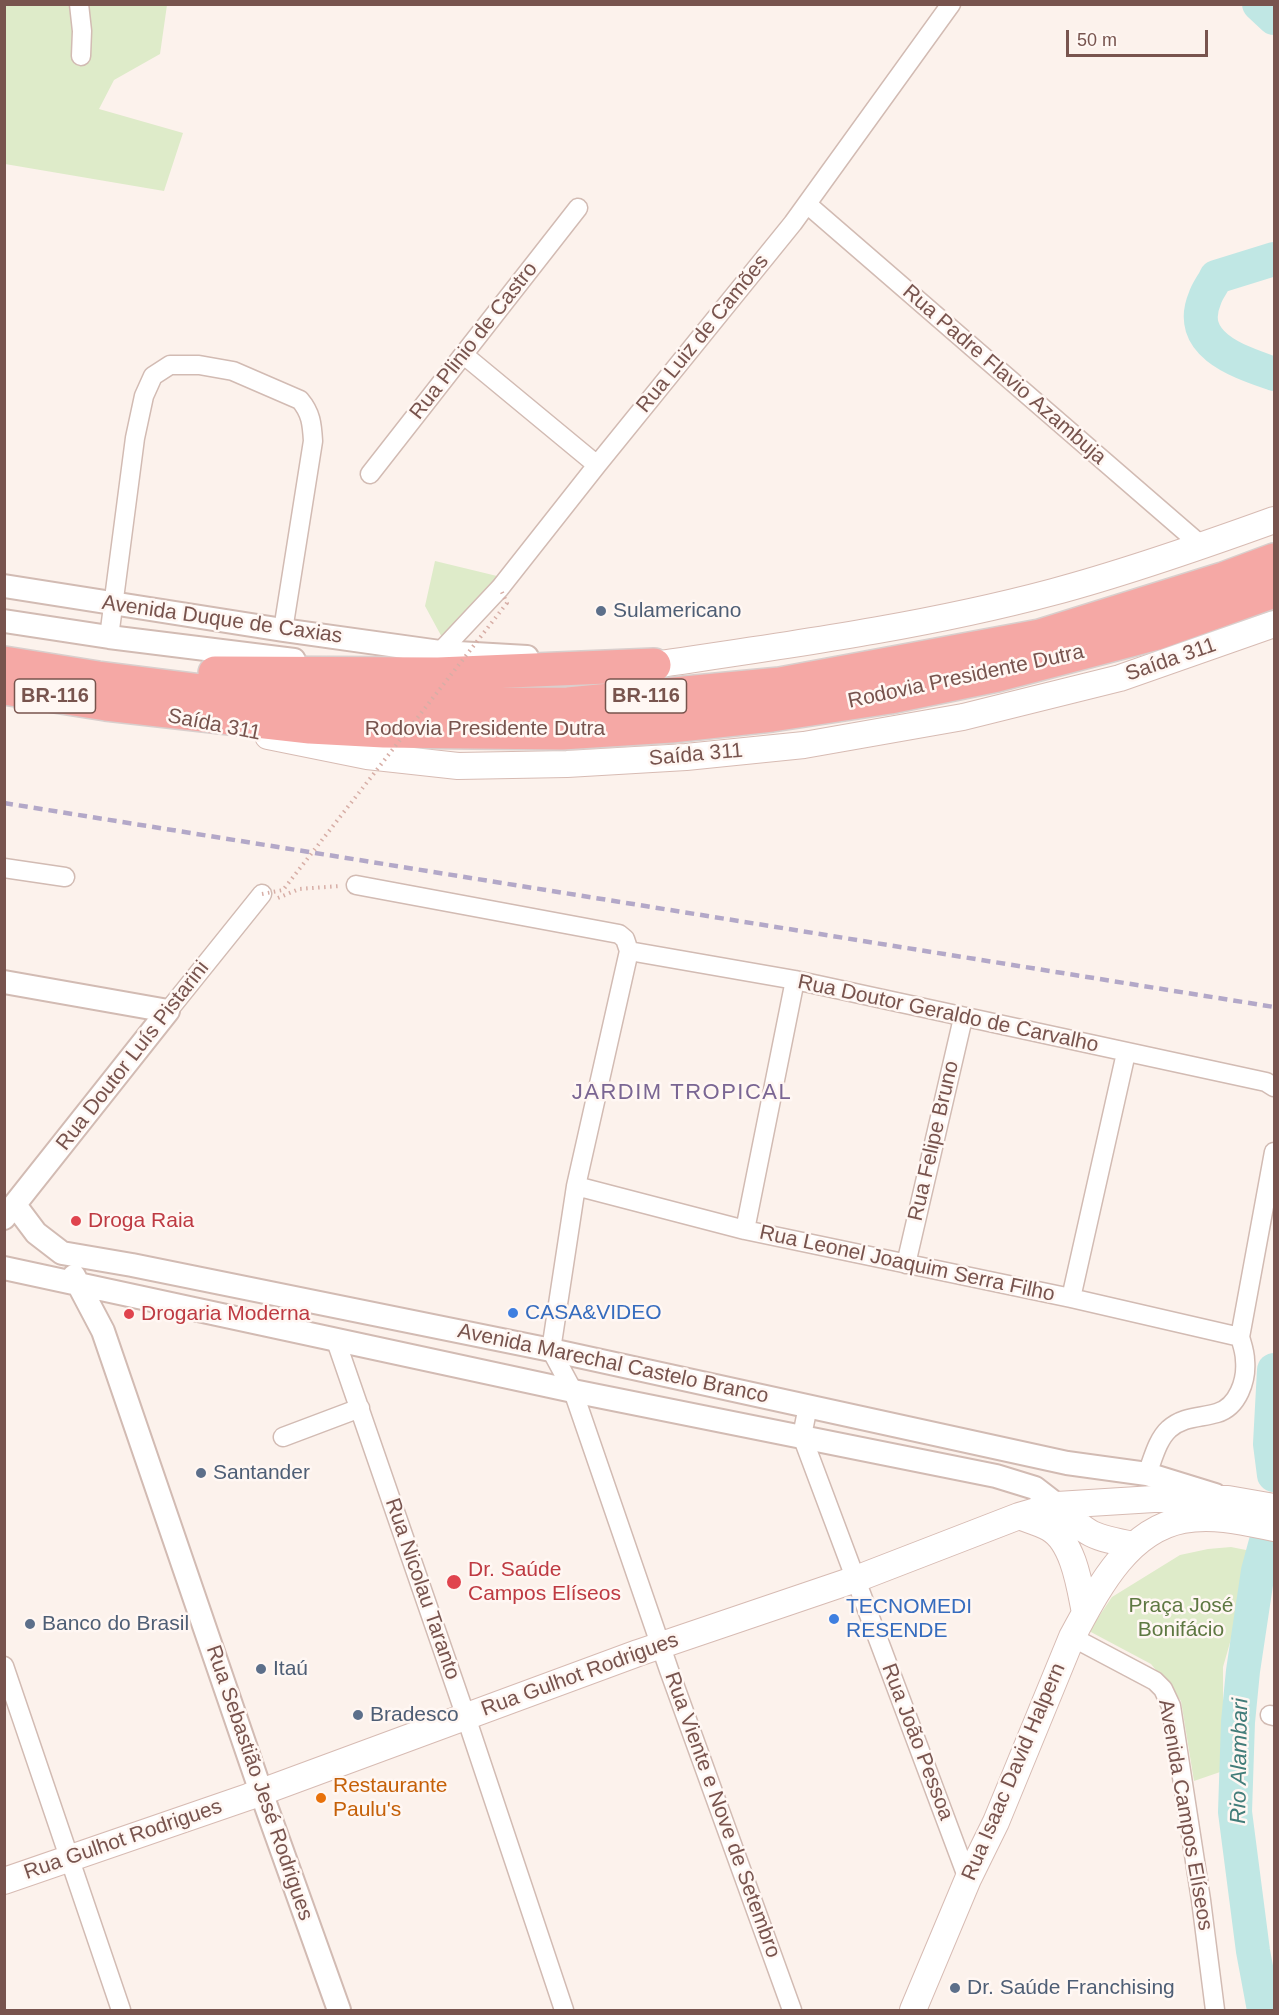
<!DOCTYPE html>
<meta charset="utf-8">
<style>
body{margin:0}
#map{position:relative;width:1279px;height:2015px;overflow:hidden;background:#fcf2ec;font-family:Arial,sans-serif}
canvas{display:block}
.frame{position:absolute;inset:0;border:6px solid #78544e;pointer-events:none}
.scale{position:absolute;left:1066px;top:30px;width:142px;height:27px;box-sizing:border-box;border:3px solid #78544e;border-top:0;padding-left:8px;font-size:18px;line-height:21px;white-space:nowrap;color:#78544e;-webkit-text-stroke:4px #fff7f3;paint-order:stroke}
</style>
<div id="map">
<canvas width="1279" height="2015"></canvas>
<div class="frame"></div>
<div class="scale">50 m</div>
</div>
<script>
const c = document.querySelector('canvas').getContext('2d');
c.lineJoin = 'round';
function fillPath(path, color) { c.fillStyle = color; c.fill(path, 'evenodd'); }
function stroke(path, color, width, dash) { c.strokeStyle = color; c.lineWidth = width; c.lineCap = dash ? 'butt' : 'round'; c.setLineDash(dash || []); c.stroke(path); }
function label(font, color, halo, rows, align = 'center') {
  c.font = font + ' Arial,sans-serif'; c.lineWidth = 5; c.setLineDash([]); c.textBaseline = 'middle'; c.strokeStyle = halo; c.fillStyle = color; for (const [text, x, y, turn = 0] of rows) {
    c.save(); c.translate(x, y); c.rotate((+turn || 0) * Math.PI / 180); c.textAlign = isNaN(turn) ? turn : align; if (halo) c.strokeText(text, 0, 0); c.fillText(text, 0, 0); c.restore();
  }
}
fillPath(new Path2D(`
 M4 5H167L160 54 114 80 99 109 183 133 164 191 5 164Z
 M435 561 497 576 444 641 425 606Z
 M1231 1547 1256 1552 1223 1667V1771L1194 1781 1181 1701 1151 1664 1089 1631 1112 1597 1180 1555 1208 1549Z`), '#deebc9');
stroke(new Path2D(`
 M1259 4 1274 18
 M1274 259 1216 277C1213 284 1207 291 1205 298 1185 345 1240 362 1274 374
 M1274 1370 1270 1444 1274 1475
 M1264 2010 1253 1951 1235 1812 1238 1722 1243 1671 1258 1571 1274 1512`), '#c0e7e4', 34);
const minor = new Path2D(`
 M79 4 82 31 81 56
 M807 204 1202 546
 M464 355 597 465
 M370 474 578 208
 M109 637 135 438 144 396 153 376 170 365H199L233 371 300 400C311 413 312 424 313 441L283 630
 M440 652 500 588 597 465 793 223 951 4
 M4 868 65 877
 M356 885 619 934 625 939 629 951 576 1186 551 1350 573 1391 669 1670 792 2010
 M629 951 795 980 1266 1082 1274 1087
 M168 1011 262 894
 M576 1186 745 1230 1071 1298 1240 1337
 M745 1230 795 980
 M906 1264 963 1018
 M1071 1298 1126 1053
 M335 1338 466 1717 564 2010
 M808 1406 802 1436 968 1879
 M283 1437 360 1408
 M1147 1474C1153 1459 1157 1440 1169 1429 1184 1416 1200 1418 1217 1413 1238 1407 1247 1380 1245 1360 1245 1352 1242 1344 1240 1337L1274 1152
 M1072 1637 1155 1681 1163 1689 1171 1706 1201 1900 1215 2010
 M4 1666 121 2010
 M1270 1715 1274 1716`);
const tertiary = new Path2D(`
 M4 586 283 630 440 652 527 657
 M4 621 109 637 294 660
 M4 982 168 1011 4 1218
 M15 1205 36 1233 62 1253 132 1265 551 1350 1067 1463 1147 1474 1215 1495
 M4 1268 573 1391 996 1476 1035 1488 1057 1505
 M74 1276 103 1331 261 1792 339 2010`);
const secondary = new Path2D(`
 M654 665C788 645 922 627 1053 592 1128 572 1202 546 1274 520
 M268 736 367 756 458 766 567 764 686 757 804 745 963 717 1120 678 1274 624
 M1057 1505C1088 1536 1092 1537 1134 1545
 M1019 1516C1029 1520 1040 1523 1049 1528 1074 1542 1080 1588 1085 1613
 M4 1881 248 1797 638 1653 856 1579 1019 1516 1057 1505 1154 1499H1228L1274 1507
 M913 2010 968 1879 996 1822 1072 1637C1097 1591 1126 1531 1183 1520 1213 1514 1245 1522 1274 1528`);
const motorway = new Path2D(`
 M4 663 98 678 242 696 394 705 568 704 780 684 1040 636 1223 579 1274 560
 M215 673 438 674 654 665
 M4 688 106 704 310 727 384 731 562 733 671 726 772 715 890 697 997 675 1157 633 1274 591`);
stroke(minor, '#d2bbb3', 21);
stroke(tertiary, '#d2bbb3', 26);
stroke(secondary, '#d7bbb3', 28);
stroke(motorway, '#d9cfcd', 36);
stroke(new Path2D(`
 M278 898 299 889 340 886`), '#d7aea6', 4, [1.5, 4.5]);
stroke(minor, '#fff', 18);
stroke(tertiary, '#fff', 22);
stroke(secondary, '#fff', 26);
stroke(motorway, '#f5a8a5', 33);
stroke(new Path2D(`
 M4 803 1274 1007`), '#b3a8c8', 4.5, [9, 6]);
stroke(new Path2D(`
 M262 894 283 890 507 603 500 588`), '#d7aea6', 4, [1.5, 4.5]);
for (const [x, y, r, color] of [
 [601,611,6,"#5c6f8a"],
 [76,1221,6,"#e0444e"],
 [513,1313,6,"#3f7fe0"],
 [129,1314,6,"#e0444e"],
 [201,1473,6,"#5c6f8a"],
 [454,1582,8,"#e0444e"],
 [834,1619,6,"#3f7fe0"],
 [30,1624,6,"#5c6f8a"],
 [261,1669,6,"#5c6f8a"],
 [358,1715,6,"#5c6f8a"],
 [321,1798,6,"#e8710a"],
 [955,1988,6,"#5c6f8a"]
]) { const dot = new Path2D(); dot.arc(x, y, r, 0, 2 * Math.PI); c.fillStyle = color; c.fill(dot); stroke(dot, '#fff7f3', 2); }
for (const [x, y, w] of [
 [55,696,81],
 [646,696,81]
]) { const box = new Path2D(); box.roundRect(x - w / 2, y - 17, w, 34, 4.5); c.fillStyle = '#fff7f3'; c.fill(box); stroke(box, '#78544e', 1.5); }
label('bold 20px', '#78544e', null, [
 ["BR-116",55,696],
 ["BR-116",646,696]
]);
label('21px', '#78544e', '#fff7f3', [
 ["Rua Luiz de Camões",703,334,-51],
 ["Rua Plinio de Castro",474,341,-52],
 ["Rua Padre Flavio Azambuja",1004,375,41],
 ["Avenida Duque de Caxias",222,620,8],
 ["Saída 311",1171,660,-19],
 ["Rodovia Presidente Dutra",966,677,-12],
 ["Saída 311",214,725,11],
 ["Rodovia Presidente Dutra",485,729],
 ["Saída 311",696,755,-5],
 ["Rua Doutor Geraldo de Carvalho",948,1014,12],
 ["Rua Doutor Luís Pistarini",133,1056,-52],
 ["Rua Felipe Bruno",934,1141,-77],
 ["Rua Leonel Joaquim Serra Filho",907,1264,12],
 ["Avenida Marechal Castelo Branco",613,1364,12],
 ["Rua Nicolau Taranto",422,1589,71],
 ["Rua Gulhot Rodrigues",580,1675,-20],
 ["Rua João Pessoa",917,1742,69],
 ["Rua Isaac David Halpern",1014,1772,-67],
 ["Rua Sebastião Jesé Rodrigues",259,1783,71],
 ["Rua Viente e Nove de Setembro",722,1815,70],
 ["Avenida Campos Elíseos",1185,1815,80],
 ["Rua Gulhot Rodrigues",123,1840,-19]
]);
label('21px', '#4e5e75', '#fff7f3', [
 ["Sulamericano",613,611],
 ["Santander",213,1473],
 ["Banco do Brasil",42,1624],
 ["Itaú",273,1669],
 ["Bradesco",370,1715],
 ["Dr. Saúde Franchising",967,1988]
], 'left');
label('21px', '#be3a42', '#fff7f3', [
 ["Droga Raia",88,1221],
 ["Drogaria Moderna",141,1314],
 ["Dr. Saúde",468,1570],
 ["Campos Elíseos",468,1594]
], 'left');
label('21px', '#366cbe', '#fff7f3', [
 ["CASA&VIDEO",525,1313],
 ["TECNOMEDI",846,1607],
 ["RESENDE",846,1631]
], 'left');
label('21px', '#5e7842', '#fff7f3', [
 ["Praça José",1181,1606],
 ["Bonifácio",1181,1630]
]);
label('21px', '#c56008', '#fff7f3', [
 ["Restaurante",333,1786],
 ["Paulu's",333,1810]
], 'left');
c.letterSpacing = '1.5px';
label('22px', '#7a6693', '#fff7f3', [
 ["JARDIM TROPICAL",682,1093]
]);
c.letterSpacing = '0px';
label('italic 22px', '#417c79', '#fff7f3', [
 ["Rio Alambari",1240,1761,-89]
]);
</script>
